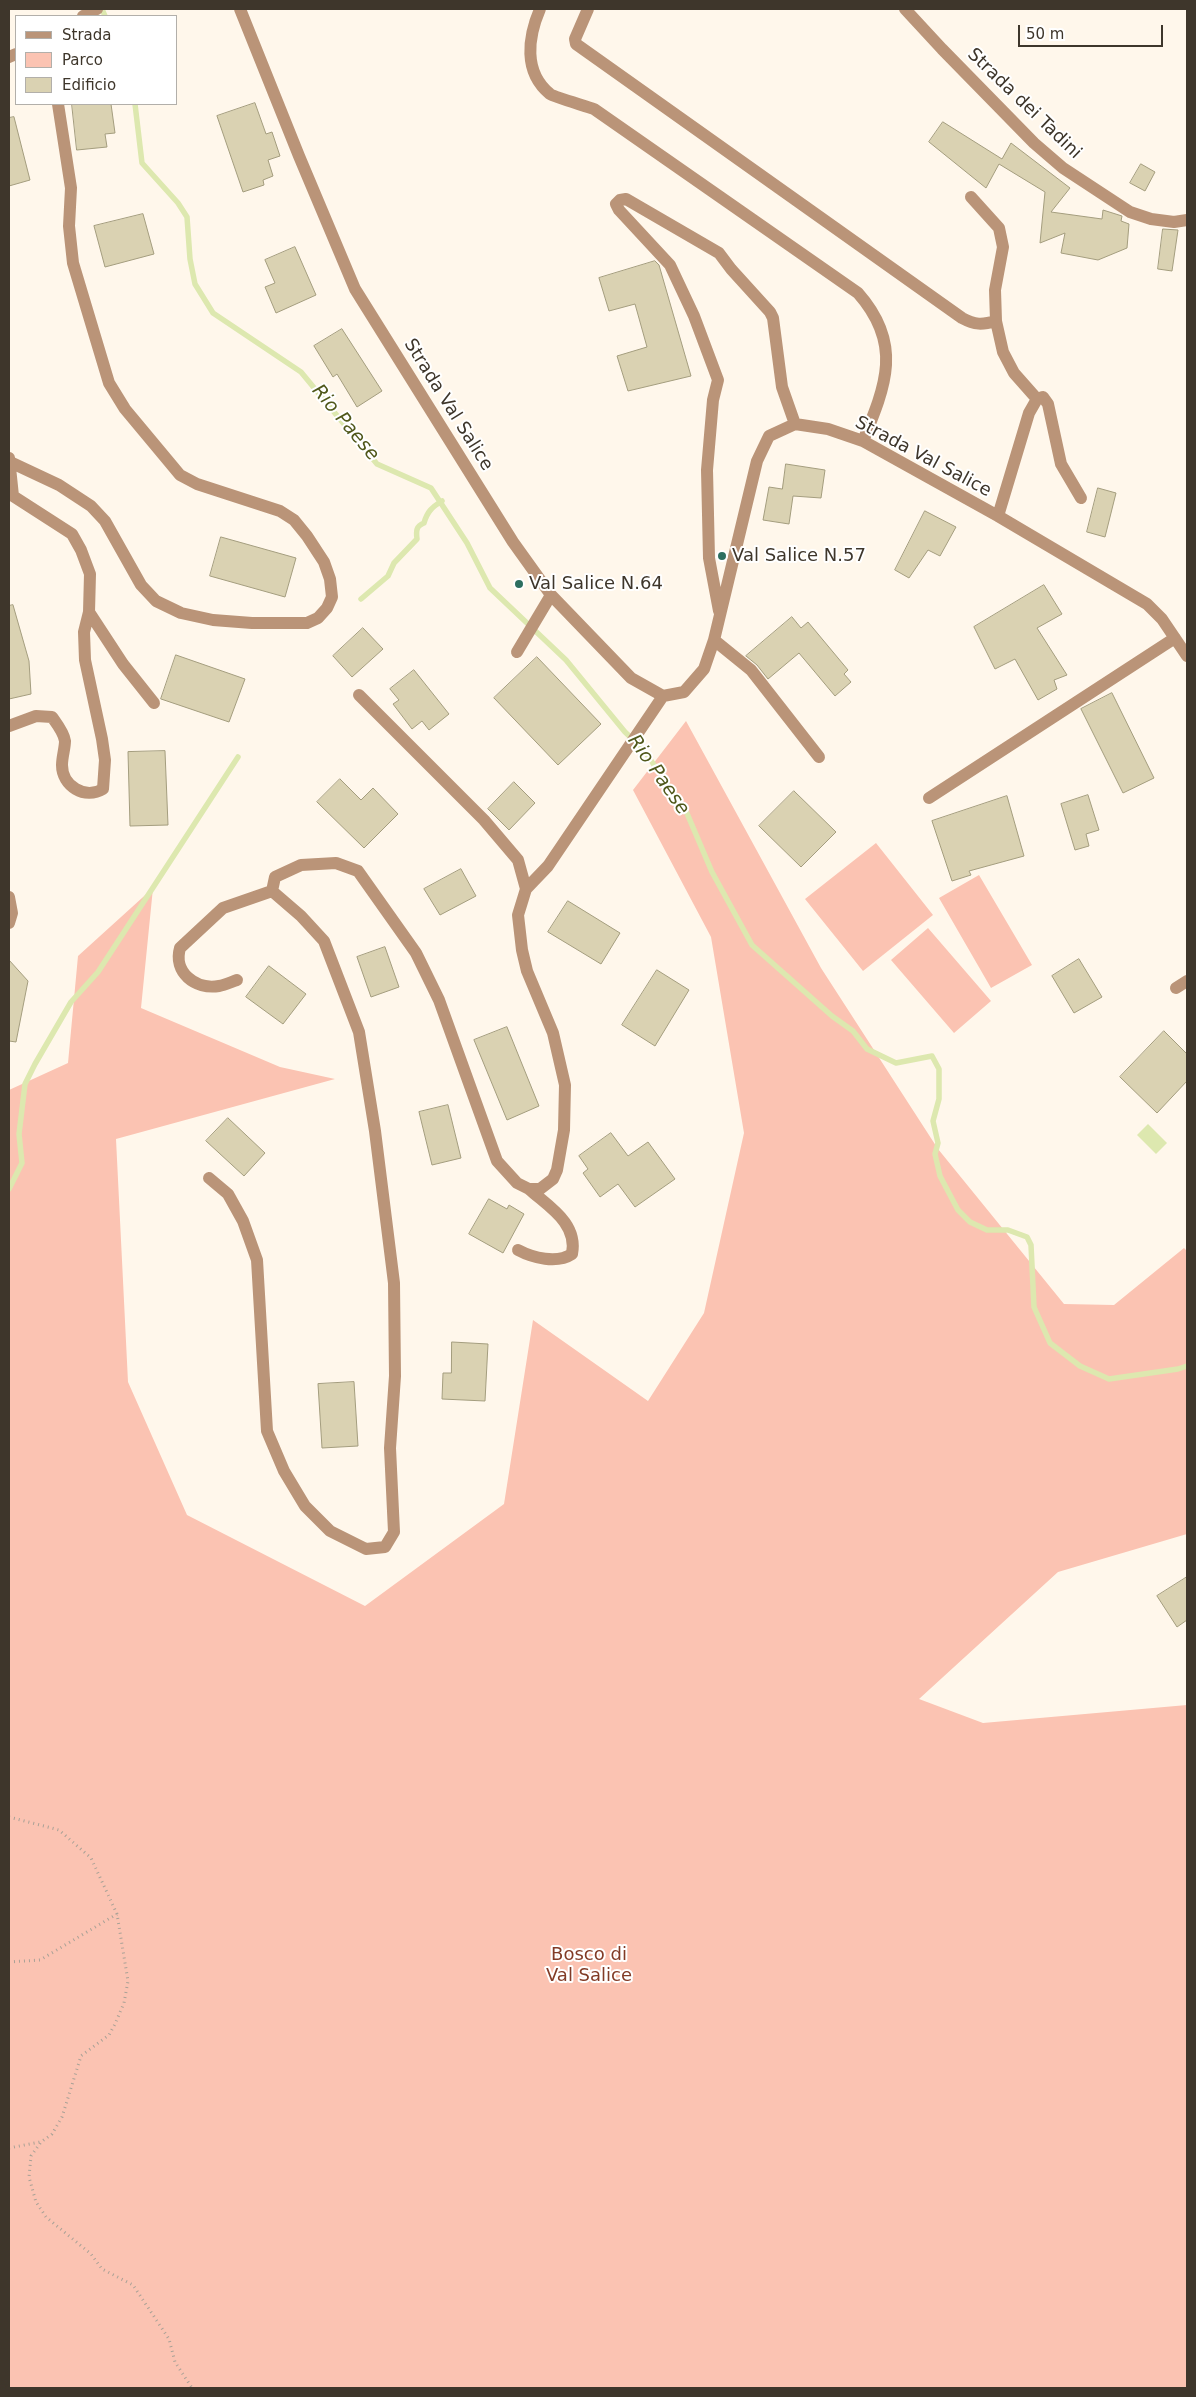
<!DOCTYPE html>
<style>
body{margin:0}
#map{position:relative;width:1196px;height:2397px;overflow:hidden;background:#fff7eb;font-family:"DejaVu Sans",sans-serif}
canvas{display:block}
.frame{position:absolute;inset:0;border:10px solid #3e362b;pointer-events:none}
.legend{position:absolute;left:15px;top:15px;width:162px;height:90px;box-sizing:border-box;background:#fff;border:1px solid #b2afaa;margin:0;padding:6px 9px;list-style:none;font-size:15px;color:#3e362b}
.legend li{display:flex;align-items:center;gap:10px;height:25px}
.legend b{width:25px;border:1px solid #b2afaa}
.scale{position:absolute;left:1018px;top:25px;width:145px;height:22px;box-sizing:border-box;border:2px solid #3e362b;border-top:0;padding-left:6px;font-size:15px;line-height:18px;white-space:nowrap;color:#3e362b;-webkit-text-stroke:4px #fff;paint-order:stroke}
</style>
<div id="map">
<canvas width="1196" height="2397"></canvas>
<div class="frame"></div>
<ul class="legend">
<li><b style="height:6px;background:#ba9478"></b>Strada</li>
<li><b style="height:14px;background:#fbc3b2"></b>Parco</li>
<li><b style="height:14px;background:#dad2b2"></b>Edificio</li>
</ul>
<div class="scale">50 m</div>
</div>
<script>
const c = document.querySelector('canvas').getContext('2d');
c.lineJoin = 'round';
function fillPath(path, color) { c.fillStyle = color; c.fill(path, 'evenodd'); }
function stroke(path, color, width, dash) { c.strokeStyle = color; c.lineWidth = width; c.lineCap = dash ? 'butt' : 'round'; c.setLineDash(dash || []); c.stroke(path); }
function label(font, color, halo, rows, align = 'center') {
  c.font = font + ' "DejaVu Sans",sans-serif'; c.lineWidth = 4; c.setLineDash([]); c.textBaseline = 'middle'; c.strokeStyle = halo; c.fillStyle = color; for (const [text, x, y, turn = 0] of rows) {
    c.save(); c.translate(x, y); c.rotate((+turn || 0) * Math.PI / 180); c.textAlign = isNaN(turn) ? turn : align; if (halo) c.strokeText(text, 0, 0); c.fillText(text, 0, 0); c.restore();
  }
}
fillPath(new Path2D(`
 M686 721 821 968 938 1149 1064 1304 1114 1305 1184 1248 1187 1251V1534L1058 1572 919 1699 983 1723 1187 1705V2388H9V1090L68 1063 78 956 153 888 141 1008 280 1067 335 1079 116 1139 128 1382 187 1515 365 1606 504 1504 533 1320 648 1401 704 1313 744 1133 711 937 633 790Z
 M876 843 933 915 863 971 805 899Z
 M979 875 1032 965 991 988 939 898Z
 M928 928 991 1001 954 1033 891 960Z`), '#fbc3b2');
fillPath(new Path2D(`
 M1148 1124 1167 1143 1156 1154 1137 1135Z`), '#dde8af');
stroke(new Path2D(`
 M102 9 105 16
 M135 104 142 163 178 203 187 217 190 259 195 284 213 313 301 372 377 464 431 488 467 543 490 588 566 660 625 732 643 749 686 811 712 872 752 945 832 1016 853 1031 867 1049 896 1063 932 1056 939 1069V1099L933 1121 938 1143 935 1154 940 1176 958 1210 970 1222 987 1230H1008L1027 1237 1031 1245 1034 1307 1050 1343 1080 1366 1109 1379 1178 1369 1187 1366
 M361 599 388 576 394 563 417 539C416 531 416 526 424 523 427 512 432 507 442 501
 M9 1189 22 1163 19 1134 25 1084 35 1064 71 1002 98 972 238 757`), '#dde8af', 5.5);
const building = new Path2D(`
 M255 103 266 134 272 132 280 156 268 160 273 176 263 180 264 185 243 192 217 116Z
 M72 104H111L115 133 105 134 107 147 77 150Z
 M14 117 30 180 9 186V118Z
 M943 122 1002 159 1011 143 1070 188 1051 212 1102 219 1103 210 1122 216 1121 221 1129 224 1127 248 1098 260 1061 253 1065 233 1040 243 1045 192 999 164 986 188 929 142Z
 M1141 164 1155 172 1145 191 1130 183Z
 M143 214 154 254 105 267 94 226Z
 M1163 229 1178 230 1172 271 1158 269Z
 M295 247 316 295 276 313 265 287 275 283 265 260Z
 M655 261 659 265 691 376 628 391 617 356 647 347 635 304 609 311 599 278Z
 M342 329 382 391 357 407 337 374 333 377 314 346Z
 M786 464 825 470 821 498 793 496 789 524 763 520 769 487 782 489Z
 M1098 488 1116 493 1105 537 1087 532Z
 M925 511 956 527 940 556 928 550 909 578 895 570Z
 M221 537 296 558 285 597 210 576Z
 M1044 585 1062 614 1037 628 1067 675 1054 680 1057 689 1038 700 1015 659 995 669 974 627Z
 M13 605 29 661 31 694 9 699V606Z
 M792 617 801 628 808 622 848 670 844 674 851 682 835 696 799 653 768 679 757 665 746 656Z
 M363 628 383 649 352 677 333 656Z
 M176 655 245 679 229 722 161 699Z
 M537 657 601 724 558 765 494 698Z
 M414 670 449 714 429 730 422 721 412 729 393 704 399 700 390 689Z
 M1112 693 1154 778 1123 793 1081 709Z
 M165 751 168 825 130 826 128 752Z
 M340 779 361 800 373 788 398 814 364 848 317 802Z
 M514 782 535 803 509 830 488 809Z
 M794 791 836 832 801 867 759 826Z
 M1088 795 1099 830 1086 834 1089 846 1075 850 1061 804Z
 M1007 796 1024 856 969 871 971 875 952 881 932 821Z
 M461 869 476 896 440 915 424 889Z
 M568 901 620 933 601 964 548 932Z
 M385 947 399 987 371 997 357 957Z
 M1079 959 1102 997 1074 1013 1052 976Z
 M9 960 28 981 16 1042 9 1041Z
 M269 966 306 994 283 1024 246 997Z
 M657 970 689 990 655 1046 622 1025Z
 M507 1027 539 1106 507 1120 474 1040Z
 M1164 1031 1187 1054V1081L1157 1113 1120 1077Z
 M448 1105 461 1158 432 1165 419 1112Z
 M228 1118 265 1153 244 1176 206 1141Z
 M611 1133 628 1156 648 1142 675 1179 635 1207 618 1184 600 1197 583 1173 588 1169 579 1156Z
 M489 1199 507 1209 509 1205 524 1214 503 1253 469 1234Z
 M452 1342 488 1344 485 1401 442 1399 443 1373H451Z
 M354 1382 358 1446 322 1448 318 1384Z
 M1187 1577V1620L1177 1627 1157 1596Z`);
fillPath(building, '#dad2b2');
stroke(building, '#a49d7e', 1);
stroke(new Path2D(`
 M9 1817 59 1830 91 1858 117 1914 128 1981 124 2003 115 2024 109 2035 81 2056 62 2117 52 2134 41 2142 31 2156 29 2177 36 2202 46 2217 91 2254 102 2269 133 2285 169 2339 175 2362 192 2388
 M9 1962 40 1960 117 1914
 M9 2148 40 2142`), '#a9a196', 3, [1, 4]);
stroke(new Path2D(`
 M240 9 299 156 355 289 513 542 551 595 631 678 663 696 684 692 704 669 714 640 757 461 769 436 795 424 828 429 863 441 998 516 1147 604 1162 619 1187 656
 M540 9C528 37 523 72 550 94 554 97 586 106 594 109L858 293C903 344 886 385 863 441
 M588 9 575 39 576 44 962 318C975 325 982 325 996 321
 M905 9 942 49 1034 143 1063 168 1130 212 1151 219 1174 222 1187 220
 M83 16 97 9
 M9 57 16 54
 M971 197 999 228 1003 247 995 290 996 321 1003 352 1014 373 1037 399 1029 413 998 516
 M1037 399 1043 397 1048 404 1061 464 1081 498
 M9 458 13 496 72 534 81 550 90 574 89 612 84 632 85 660 102 739 105 760 103 789C85 800 62 786 62 765 62 757 65 748 65 741 64 733 57 724 52 717L36 716 9 726
 M10 462 59 485 91 506 105 521 141 585 156 601 181 613 213 620 252 623H307L318 618 327 608 332 597 330 579 324 562 307 536 294 520 280 511 197 484 180 475 125 409 109 383 73 263 69 226 71 188 58 104
 M719 611 709 558 707 470 713 400 718 380 694 316 670 265 619 210 616 204 620 200 626 199 719 253 731 269 770 312 773 318 782 387 795 424
 M89 612 123 664 154 703
 M714 640 751 670 819 757
 M517 652 551 595
 M359 695 484 820 518 860 526 889
 M929 798 1175 638
 M9 897 12 913 9 923
 M237 980C231 982 225 985 219 986 195 990 173 972 180 948L223 908 272 891
 M1176 988 1187 981
 M209 1178 228 1194 243 1221 257 1260 267 1431 284 1471 305 1506 330 1531 366 1549 385 1547 394 1532 390 1448 395 1376 394 1283 375 1131 359 1032 324 941 301 916 272 891 275 877 301 865 336 863 358 871 416 953 439 1000 497 1161 517 1183 529 1189H540L553 1179 557 1170 564 1130 565 1085 553 1033 527 971 522 950 518 915 526 889 548 866 663 696
 M518 1250C533 1258 557 1264 572 1254 578 1223 549 1207 529 1189`), '#ba9478', 12);
for (const [x, y, r, color] of [
 [722,556,5,"#2d6f60"],
 [519,584,5,"#2d6f60"]
]) { const dot = new Path2D(); dot.arc(x, y, r, 0, 2 * Math.PI); c.fillStyle = color; c.fill(dot); stroke(dot, '#fff', 2); }
label('18px', '#3e362b', '#fff', [
 ["Strada dei Tadini",1024,104,44],
 ["Strada Val Salice",448,405,58],
 ["Strada Val Salice",923,457,28]
]);
label('18px', '#3e362b', '#fff', [
 ["Val Salice N.57",732,556],
 ["Val Salice N.64",529,584]
], 'left');
label('18px', '#823b26', '#fff', [
 ["Bosco di",589,1955],
 ["Val Salice",589,1976]
]);
label('italic 19px', '#50581b', '#fff', [
 ["Rio Paese",345,423,50],
 ["Rio Paese",658,775,55]
]);
</script>
